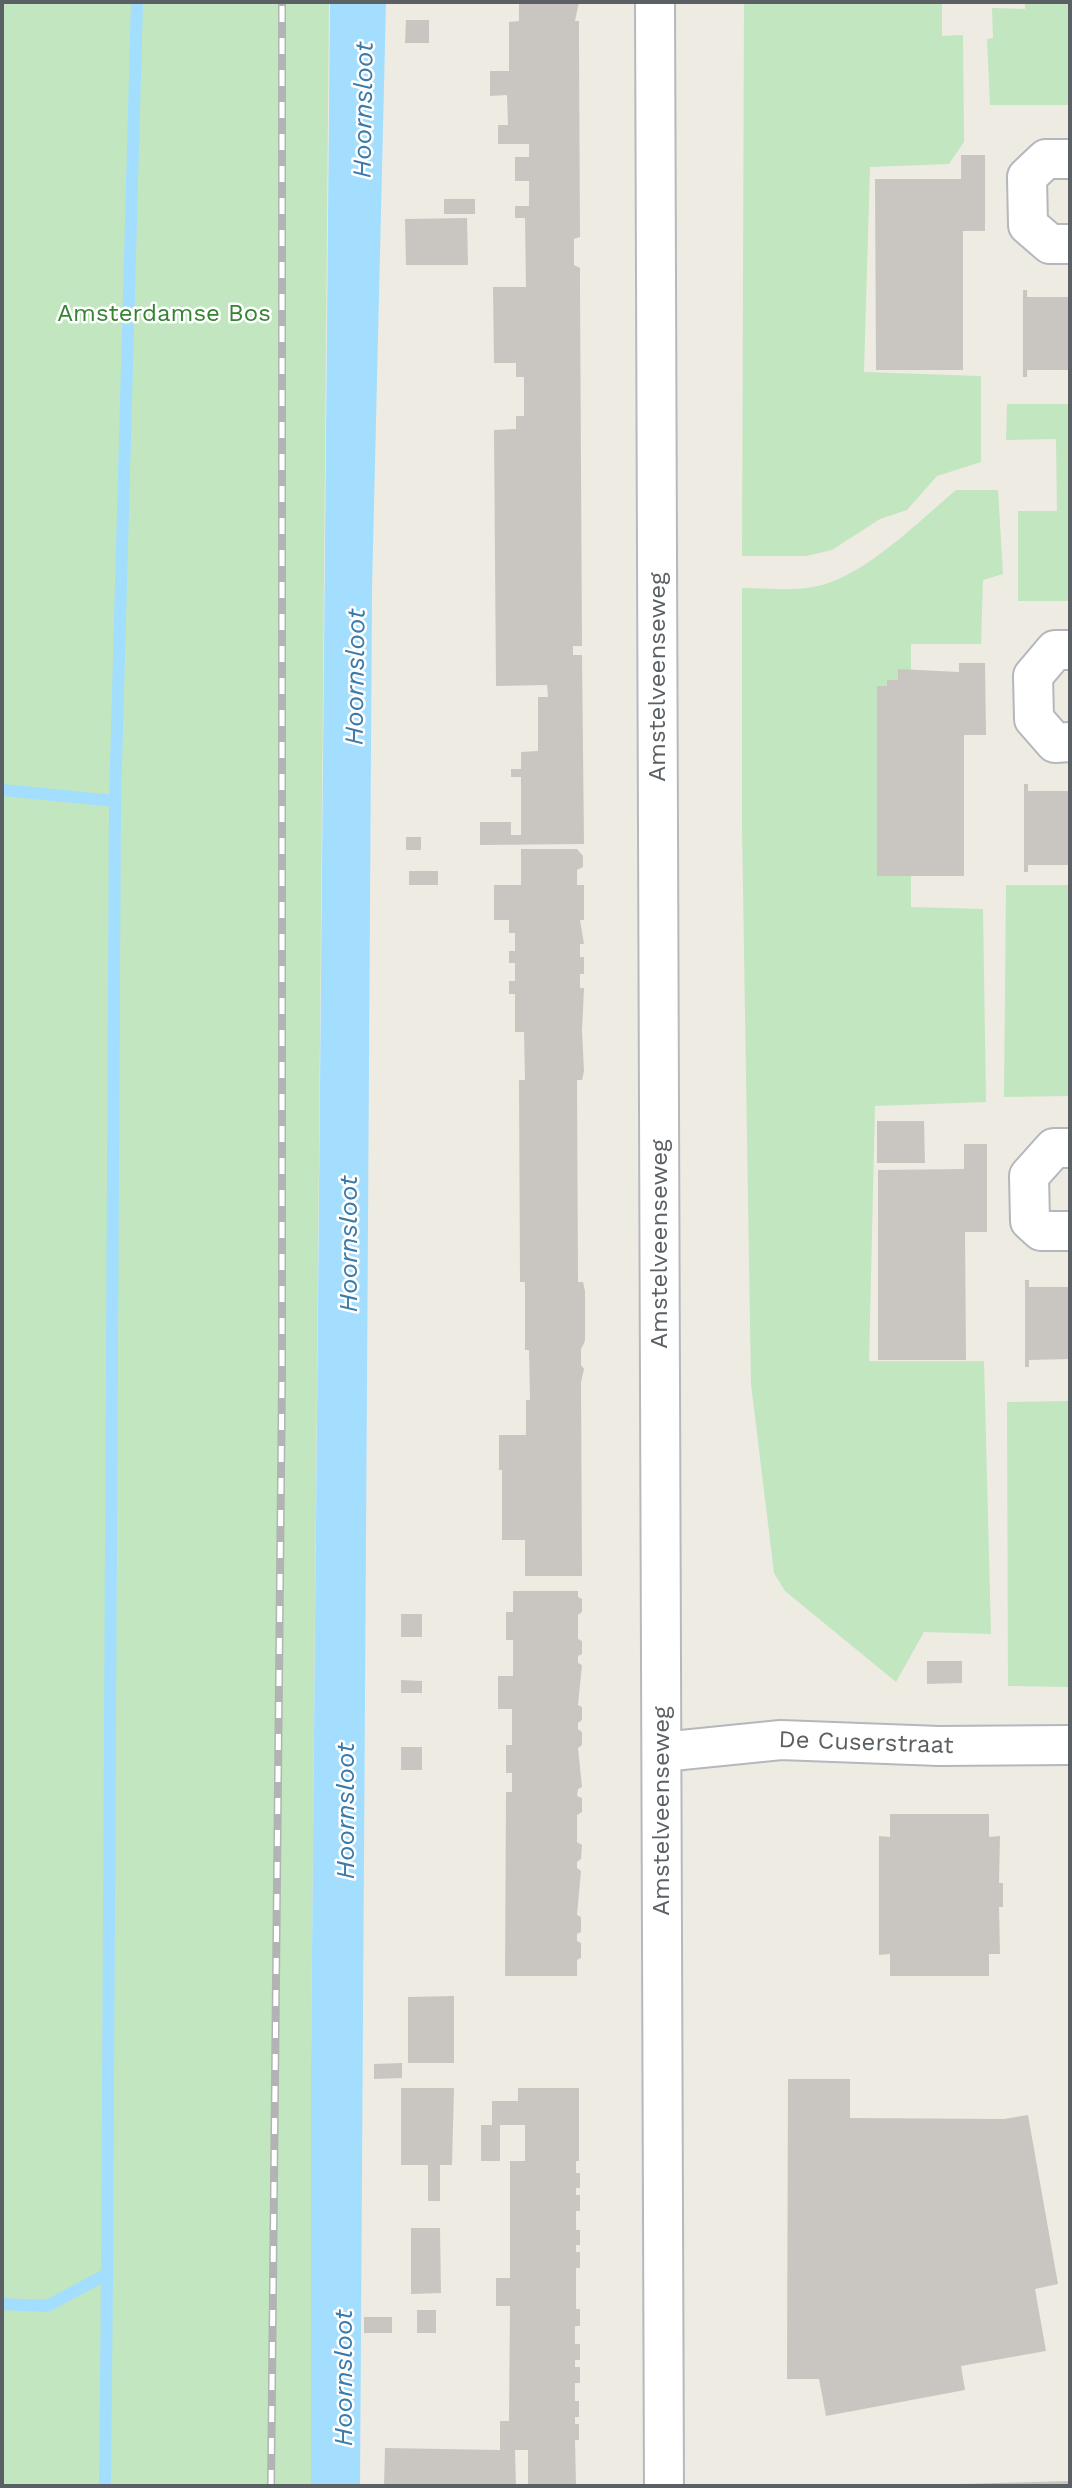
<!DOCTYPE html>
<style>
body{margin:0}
#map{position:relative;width:1072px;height:2488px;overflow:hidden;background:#eeebe3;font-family:"Work Sans",sans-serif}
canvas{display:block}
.frame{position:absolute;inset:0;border:4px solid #5b6064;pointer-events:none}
</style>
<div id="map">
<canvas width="1072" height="2488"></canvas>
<div class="frame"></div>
</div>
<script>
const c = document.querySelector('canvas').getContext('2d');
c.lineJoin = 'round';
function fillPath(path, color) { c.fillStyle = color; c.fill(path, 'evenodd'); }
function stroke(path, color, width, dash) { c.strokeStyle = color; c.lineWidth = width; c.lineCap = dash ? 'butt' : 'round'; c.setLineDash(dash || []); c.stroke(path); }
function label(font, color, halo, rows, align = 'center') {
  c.font = font + ' "Work Sans",sans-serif'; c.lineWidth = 5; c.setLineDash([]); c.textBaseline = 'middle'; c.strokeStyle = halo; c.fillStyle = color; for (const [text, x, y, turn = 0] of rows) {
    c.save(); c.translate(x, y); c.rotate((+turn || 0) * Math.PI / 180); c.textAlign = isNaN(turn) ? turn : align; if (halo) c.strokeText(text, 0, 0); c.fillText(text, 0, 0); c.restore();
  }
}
fillPath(new Path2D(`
 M2 2H329L311 2061V2486H2Z
 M744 2H942V36L963 35 964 142 949 164 870 167 864 372 981 376V462L937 476 907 510 880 519 832 550 806 556H742Z
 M1025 2H1070V105H990L987 39 993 38 992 8 1025 9Z
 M1007 404H1070V601H1018V511H1057L1056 439 1006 440Z
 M956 490H998L1003 574 983 580 981 644H911V907L983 909 986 1102 875 1106 869 1361H984L991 1634 924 1632 896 1682 785 1591 774 1573 751 1384 742 827V588C765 588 791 591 813 587 862 579 918 522 956 490Z
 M1006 885H1070V1096L1004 1097Z
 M1070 1401V1687L1008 1686 1007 1402Z`), '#c2e6bf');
fillPath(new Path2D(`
 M330 2H386L372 589 360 2486H311V2061Z`), '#a3deff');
stroke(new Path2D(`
 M2 790 115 801
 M2 2304 47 2306 107 2274 115 801 137 2
 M105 2486 107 2274`), '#a3deff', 12);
fillPath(new Path2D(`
 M519 2H579L575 21H579V46L580 237 574 239V265L580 268V287L582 646H573V655H582L584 844 480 845V822H511V835H521V777H511V769H521V752L538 751V697H548L547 685 496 686 494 430 516 429V416H524V377H516V363H494L493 287H526L525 218H515V206H529V181H515V157H529V144H498V125H508L507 95 490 96V71H509V22L519 21Z
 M406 20H429V43H405Z
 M961 155H985V231H963V370H876L875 179H961Z
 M444 199H475V214H444Z
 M467 218 468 265H406L405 219Z
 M1023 290H1027V297H1070V370H1027V377H1023Z
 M959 663H985L986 735H964V876H877V686H887V680H898V669L959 672Z
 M1024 784H1028V791H1070V865H1028V872H1024Z
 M406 837H421V850H406Z
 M521 849H577L583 856V867L577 870V885H584V920H580L584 944H580V957H584V974H580V988H584L582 1031 584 1071 582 1080H577L578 1282H583L585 1291V1341L581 1349V1365L584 1369 581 1382 582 1576H525V1540H502V1470H499V1435H526V1400H530L529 1350H525V1282H520L519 1080H525L524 1032H515V994H509V981H515V963H509V951H515V933H509V920H494V885H521Z
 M409 871H438V885H409Z
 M877 1121H924L925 1163H877Z
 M964 1144H987V1232H965L966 1360H878V1170L964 1169Z
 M1025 1280H1029V1287H1070V1359L1029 1360V1367H1025Z
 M513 1591H578V1597L582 1599V1612L578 1615V1639L582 1641V1654L578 1656V1663L582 1665 578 1705 582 1707V1720L578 1723V1729L582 1732V1745L578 1748 582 1787 578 1789 577 1796 582 1798V1812L577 1815V1842L582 1845 581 1859 577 1862V1868L581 1871 577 1915 581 1917V1932L577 1934V1941L581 1943V1958L577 1960V1976H505L506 1792H512V1773H506V1745H512V1709H498V1676H513V1640H506V1612H513Z
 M401 1614H422V1637H401Z
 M927 1661H962V1683L927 1684Z
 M401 1680 422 1681V1693H401Z
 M401 1747H422V1770H401Z
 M890 1814H989V1837L1000 1836 999 1883H1003V1907H999L1000 1954H989V1976H890V1954L879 1955V1836L890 1837Z
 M454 1996V2063H408V1997Z
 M402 2063V2078L374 2079V2064Z
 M788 2079H850V2118L1004 2119 1028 2115 1058 2284 1035 2289 1046 2351 961 2366 965 2390 826 2416 819 2379H787Z
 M401 2088H454L452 2165H440V2201H428V2165H401Z
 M518 2088H579V2161H576V2173H580V2188H576V2195H580V2211H576V2230H580V2245H576V2252H580V2268H576V2309H580V2326H575V2344H580V2360H575V2367H580V2383H575V2401H579V2417H575V2424H579V2440H575L576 2486H528V2450H515L516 2486H384L385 2448 500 2450V2421H509L510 2306H496V2278H510V2161H525V2125H500V2161H481V2125H492V2101H518Z
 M411 2228H440L441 2293 411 2294Z
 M417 2310H436V2333H417Z
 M364 2317H392V2333H364Z
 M1070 2481V2486H959V2484Z`), '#c9c6c1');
const minor = new Path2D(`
 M1070 159H1046L1027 177 1028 225 1050 244H1070
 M1070 650H1055L1033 676 1034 719 1055 743 1070 742
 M1070 1148H1054L1029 1176 1030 1221 1041 1231H1070`);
const tertiary = new Path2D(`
 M662 1752 781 1740 939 1746 1070 1745`);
const secondary = new Path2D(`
 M655 2 664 2486`);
stroke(minor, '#b4b7bb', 42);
stroke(tertiary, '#b4b7bb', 42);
stroke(secondary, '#b5b9be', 42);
stroke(minor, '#fff', 38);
stroke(tertiary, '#fff', 38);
stroke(secondary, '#fff', 38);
const rail = new Path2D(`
 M271 2486 282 1377V2`);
stroke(rail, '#b2b3b4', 8);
stroke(rail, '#fff', 5, [16]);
label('24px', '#368433', '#fff', [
 ["Amsterdamse Bos",164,314]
]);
label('24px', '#5b6064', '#fff', [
 ["Amstelveenseweg",658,677,-90],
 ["Amstelveenseweg",660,1244,-90],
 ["De Cuserstraat",866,1743,2],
 ["Amstelveenseweg",662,1811,-90]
]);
label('italic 26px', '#3c7aa9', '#fff', [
 ["Hoornsloot",364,110,-89],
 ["Hoornsloot",356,677,-89],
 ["Hoornsloot",349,1244,-90],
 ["Hoornsloot",346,1811,-90],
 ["Hoornsloot",344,2378,-90]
]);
</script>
